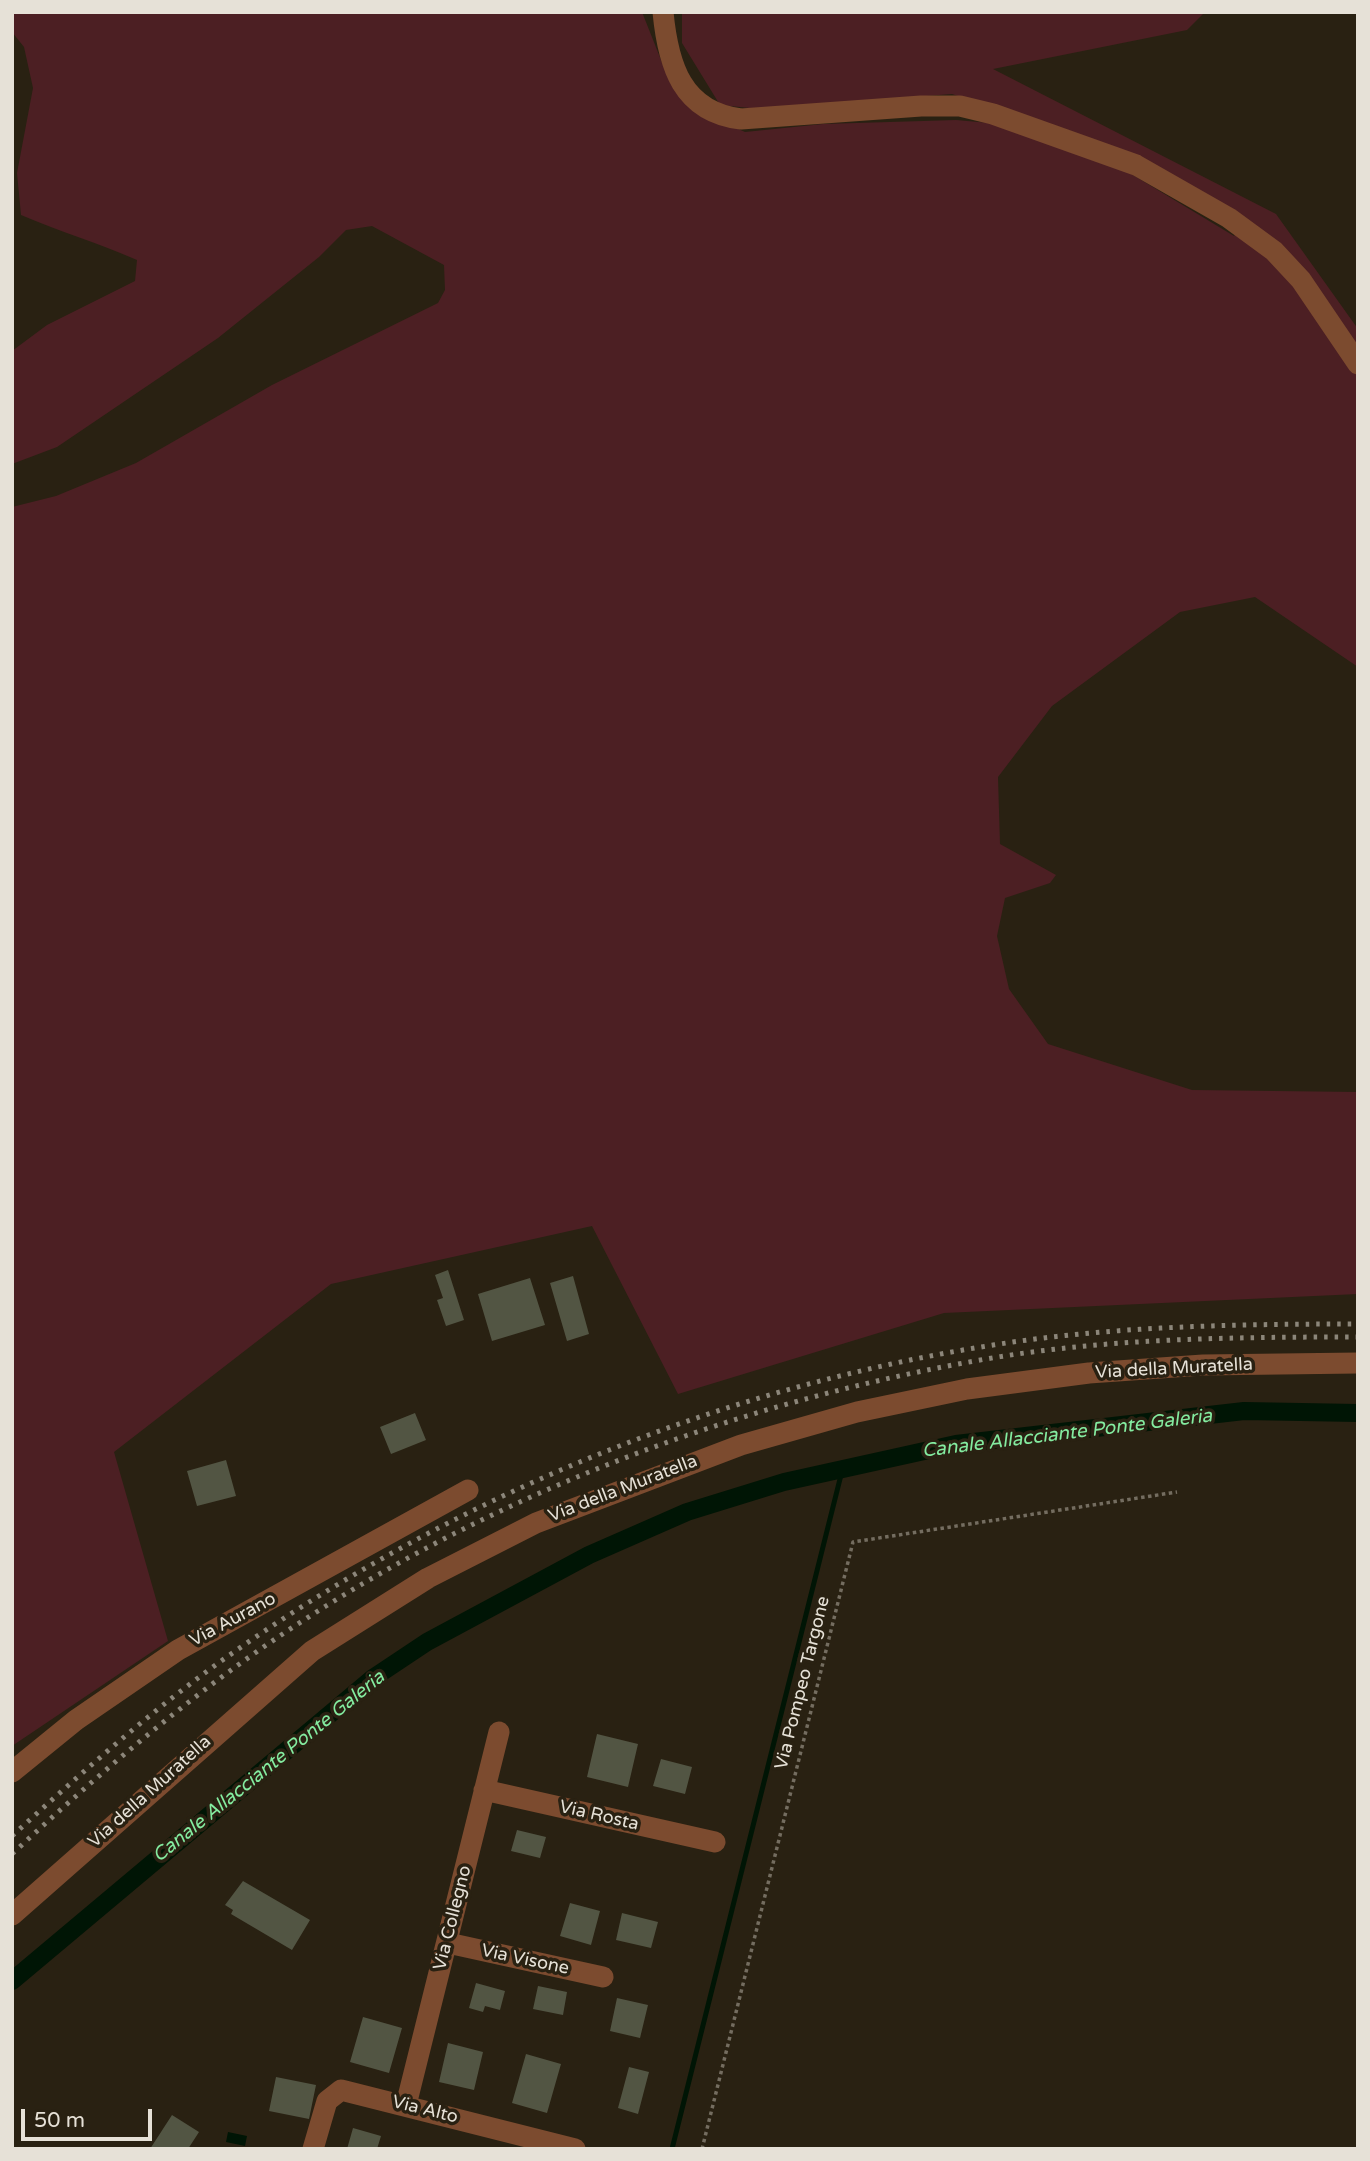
<!DOCTYPE html>
<style>
body{margin:0}
#map{position:relative;width:1370px;height:2161px;overflow:hidden;background:#292112;font-family:"Varela Round",sans-serif}
canvas{display:block}
.frame{position:absolute;inset:0;border:14px solid #e6e1d7;pointer-events:none}
.scale{position:absolute;left:21px;top:2109px;width:131px;height:32px;box-sizing:border-box;border:4px solid #e6e1d7;border-top:0;padding-left:9px;font-size:21px;line-height:24px;white-space:nowrap;color:#e6e1d7;-webkit-text-stroke:5px #292112;paint-order:stroke}
</style>
<div id="map">
<canvas width="1370" height="2161"></canvas>
<div class="frame"></div>
<div class="scale">50 m</div>
</div>
<script>
const c = document.querySelector('canvas').getContext('2d');
c.lineJoin = 'round';
function fillPath(path, color) { c.fillStyle = color; c.fill(path, 'evenodd'); }
function stroke(path, color, width, dash) { c.strokeStyle = color; c.lineWidth = width; c.lineCap = dash ? 'butt' : 'round'; c.setLineDash(dash || []); c.stroke(path); }
function label(font, color, halo, rows, align = 'center') {
  c.font = font + ' "Varela Round",sans-serif'; c.lineWidth = 7; c.setLineDash([]); c.textBaseline = 'middle'; c.strokeStyle = halo; c.fillStyle = color; for (const [text, x, y, turn = 0] of rows) {
    c.save(); c.translate(x, y); c.rotate((+turn || 0) * Math.PI / 180); c.textAlign = isNaN(turn) ? turn : align; if (halo) c.strokeText(text, 0, 0); c.fillText(text, 0, 0); c.restore();
  }
}
fillPath(new Path2D(`
 M12 12H642L663 65 695 110 745 132 823 124 956 120 990 123 1128 172 1234 236 1241 226 1076 136 952 94 759 109 720 105 682 43V12H1205L1187 30 993 69 1276 214 1358 329V667L1255 597 1180 612 1052 706 998 777 1000 844 1056 875 1050 883 1005 898 997 936 1009 989 1048 1044 1192 1090 1358 1092V1294L944 1313 678 1394 592 1226 331 1284 114 1452 168 1641 12 1746V507L56 496 136 463 272 385 438 303 445 290 444 265 372 226 346 230 319 257 218 338 57 447 12 464V351L47 325 135 281 137 260C99 243 60 232 21 215L17 173 33 88 24 47 12 32Z`), '#4c1f23');
fillPath(new Path2D(`
 M228 2132 247 2136 245 2146 226 2142Z`), '#001505');
stroke(new Path2D(`
 M672 2149 843 1467`), '#001505', 5);
stroke(new Path2D(`
 M12 1981 373 1678 427 1642 589 1555 687 1512 784 1482 956 1444 1244 1411 1358 1413`), '#001505', 18);
fillPath(new Path2D(`
 M448 1270 464 1320 446 1326 437 1300 443 1298 435 1275Z
 M573 1276 589 1334 567 1341 550 1283Z
 M530 1278 545 1325 492 1341 478 1294Z
 M415 1413 426 1440 391 1454 380 1427Z
 M226 1460 236 1496 197 1506 187 1471Z
 M597 1734 638 1744 628 1787 587 1777Z
 M661 1759 692 1767 685 1794 653 1786Z
 M517 1830 546 1837 540 1858 511 1851Z
 M243 1881 310 1920 292 1950 231 1914 233 1910 225 1905Z
 M570 1903 600 1911 591 1945 560 1936Z
 M622 1913 658 1922 651 1948 616 1940Z
 M476 1983 505 1991 500 2010 485 2006 483 2012 469 2008Z
 M538 1986 567 1992 563 2015 533 2009Z
 M617 1998 648 2005 640 2038 610 2031Z
 M363 2017 402 2028 389 2073 350 2062Z
 M448 2043 483 2052 474 2090 439 2082Z
 M526 2054 561 2064 547 2113 512 2103Z
 M629 2067 649 2072 638 2114 618 2108Z
 M276 2077 316 2085 309 2119 269 2111Z
 M172 2115 199 2132 188 2149H150Z
 M353 2128 381 2136 377 2149H347Z`), '#525543');
stroke(new Path2D(`
 M702 2149 853 1542 1177 1492`), '#746d60', 3.5, [3.5, 3.5]);
stroke(new Path2D(`
 M663 12C668 65 682 112 741 119L921 106H960L993 114 1136 165 1229 218 1274 251 1301 280 1358 364
 M12 1772 76 1720 178 1650 468 1490
 M484 1790 715 1842
 M12 1915 312 1651 428 1578 536 1523 741 1445 857 1412 967 1389 1089 1373 1203 1365 1358 1363
 M448 1943 603 1977
 M406 2105 499 1732
 M313 2149 327 2101 341 2090 575 2149`), '#7c4b2f', 21);
stroke(new Path2D(`
 M12 1836C78 1776 145 1716 217 1664 444 1501 711 1390 987 1346 1109 1326 1234 1324 1358 1324
 M12 1854C80 1791 149 1731 223 1676 446 1511 714 1406 986 1359 1108 1338 1234 1337 1358 1337`), '#8c867a', 5, [3.5, 7]);
label('18px', '#e6e1d7', '#292112', [
 ["Via della Muratella",1174,1369,-3],
 ["Via della Muratella",623,1489,-21],
 ["Via Aurano",233,1620,-28],
 ["Via Pompeo Targone",803,1683,-76],
 ["Via della Muratella",150,1792,-42],
 ["Via Rosta",599,1816,13],
 ["Via Collegno",453,1918,-76],
 ["Via Visone",525,1960,12],
 ["Via Alto",425,2110,14]
]);
label('italic 19px', '#84eca0', '#292112', [
 ["Canale Allacciante Ponte Galeria",1067,1434,-7],
 ["Canale Allacciante Ponte Galeria",269,1767,-39]
]);
</script>
